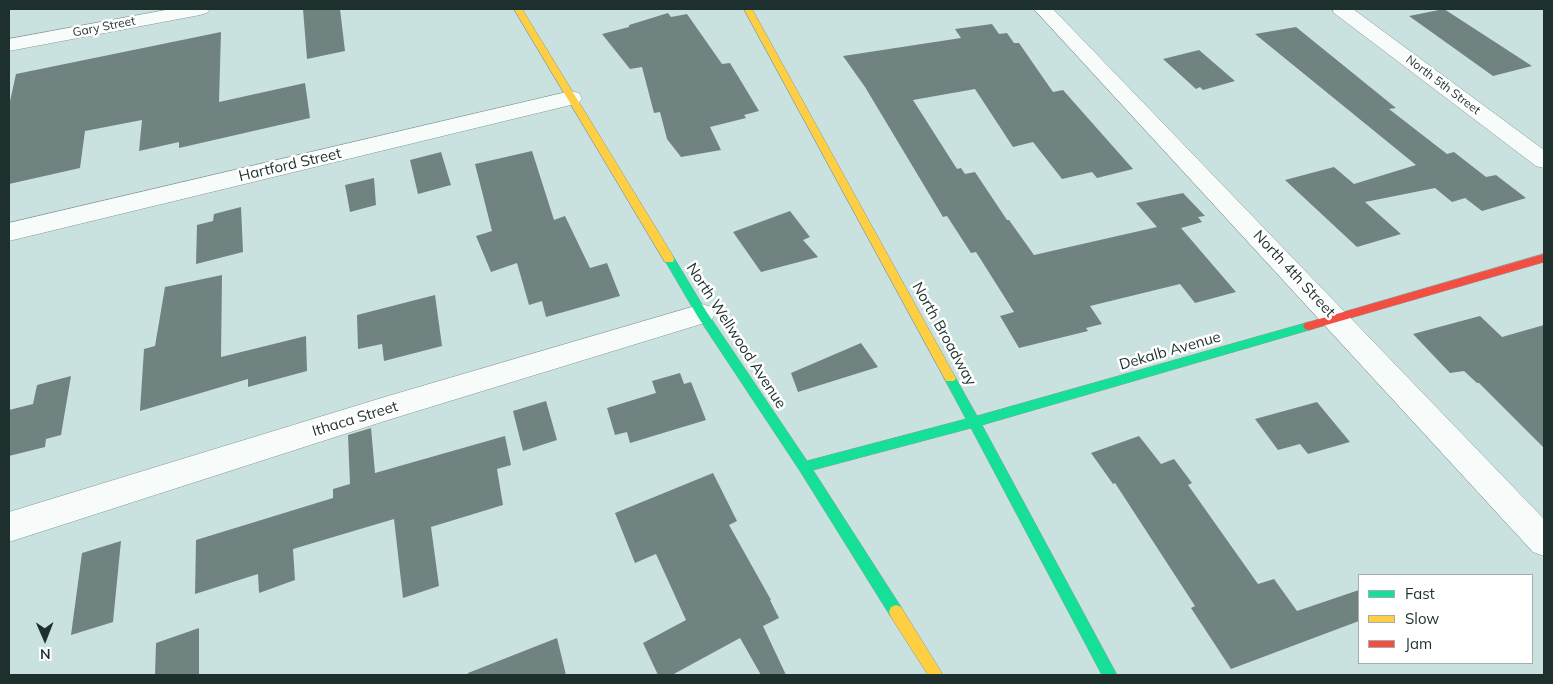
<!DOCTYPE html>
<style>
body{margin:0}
#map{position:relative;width:1553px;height:684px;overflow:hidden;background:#cae2df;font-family:Mulish,sans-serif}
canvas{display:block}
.frame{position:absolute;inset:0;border:10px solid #1e302d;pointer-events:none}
.legend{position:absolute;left:1358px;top:574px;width:175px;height:90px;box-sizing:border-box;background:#fff;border:1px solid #a5acab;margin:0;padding:6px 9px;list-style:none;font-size:15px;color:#1e302d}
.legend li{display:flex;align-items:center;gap:10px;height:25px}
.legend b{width:25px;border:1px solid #a5acab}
.north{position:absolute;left:20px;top:614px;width:50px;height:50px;-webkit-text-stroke:4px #fff;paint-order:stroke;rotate:179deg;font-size:14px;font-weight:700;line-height:20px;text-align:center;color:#1e302d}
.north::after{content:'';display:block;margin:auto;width:18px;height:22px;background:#1e302d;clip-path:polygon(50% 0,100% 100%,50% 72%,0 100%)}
</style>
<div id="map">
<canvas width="1553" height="684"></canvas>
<div class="frame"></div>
<ul class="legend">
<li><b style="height:6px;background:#16e098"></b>Fast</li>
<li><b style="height:6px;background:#ffcf43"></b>Slow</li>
<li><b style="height:6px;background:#f24e42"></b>Jam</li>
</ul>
<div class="north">N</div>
</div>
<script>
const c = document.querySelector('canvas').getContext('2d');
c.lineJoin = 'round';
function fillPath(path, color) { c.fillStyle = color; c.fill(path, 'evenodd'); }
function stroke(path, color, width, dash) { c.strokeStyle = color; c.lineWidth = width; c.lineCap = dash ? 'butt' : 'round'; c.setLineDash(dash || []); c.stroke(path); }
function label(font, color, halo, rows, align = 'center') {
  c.font = font + ' Mulish,sans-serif'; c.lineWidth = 5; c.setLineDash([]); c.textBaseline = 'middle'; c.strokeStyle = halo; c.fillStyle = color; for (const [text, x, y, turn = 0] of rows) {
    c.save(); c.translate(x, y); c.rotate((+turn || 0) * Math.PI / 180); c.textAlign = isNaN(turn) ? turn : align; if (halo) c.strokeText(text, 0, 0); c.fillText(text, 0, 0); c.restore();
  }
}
fillPath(new Path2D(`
 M303 9H340L345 51 307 59Z
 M1444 9 1532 66 1493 76 1409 16Z
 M668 13 671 17 687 14 722 64 730 63 759 111 744 115 746 118 710 127 721 150 681 157 667 139 660 112 654 113 642 67 630 69 602 34 629 27V25Z
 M992 24 999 34 1007 33 1014 43H1019L1053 92 1063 90 1133 169 1097 178 1092 172 1062 179 1033 142 1013 147 975 89 913 100 957 169 961 168 965 174 975 172 1007 220H1009L1034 255 1157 227 1136 203 1183 193 1205 216 1198 217 1202 222 1181 228 1236 292 1195 303 1180 284 1090 306 1102 324 1086 328 1088 331 1019 348 1000 316 1014 312 976 252 971 253 947 216 943 217 865 87 843 56 961 38 955 29Z
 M1296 27 1396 108 1389 109 1447 154 1454 152 1486 177 1496 175 1526 198 1482 211 1465 198 1452 202 1435 188 1365 202 1401 234 1357 247 1285 180 1334 167 1354 184 1416 165 1255 34Z
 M221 32 219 102 305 83 310 118 179 148V142L139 151 142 120 85 131 80 168 9 184V106L16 74Z
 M1199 50 1235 81 1203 90 1200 87 1196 89 1163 59Z
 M532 151 554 220 565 216 590 268 607 263 620 296 546 317 542 301 529 305 517 263 491 272 476 236 492 231 475 164Z
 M441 152 451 185 418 194 410 160Z
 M374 178 376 205 350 212 345 185Z
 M241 207 243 252 196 264 197 225 213 221 214 214Z
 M790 211 810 237 803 240 818 257 761 272 733 232Z
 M222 275 221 357 306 336 307 371 248 387V379L140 411 144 349 155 346 165 287Z
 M435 295 442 346 384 361 382 344 358 349 357 315Z
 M1480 316 1502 337 1544 325V448L1479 383H1477L1464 371 1450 373 1413 334Z
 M861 343 878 367 798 392 791 373Z
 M680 373 684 384 691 382 706 420 630 443 627 432 615 435 607 408 656 393 652 381Z
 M71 376 61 435 46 439 45 447 9 456V410L33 404 37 385Z
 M546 401 557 440 523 451 513 411Z
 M1317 402 1350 442 1308 454 1300 444 1278 450 1255 419Z
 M371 428 375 473 505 436 511 465 497 469 503 505 431 527 439 586 403 598 394 519 293 549 295 580 259 593 258 574 195 594 196 540 333 498V489L350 484 348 435Z
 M1139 436 1161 464 1174 459 1192 483 1188 485 1258 584 1274 579 1297 611 1359 590V621L1231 669 1191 608 1195 606 1115 483 1113 484 1091 453Z
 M713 473 737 521 729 525 771 600H770L779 618 763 626 786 675H761L740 638 672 675H658L643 643 686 620 656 554 635 563 615 513Z
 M121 541 113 622 71 635 82 553Z
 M199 628V675H155L156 643Z
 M557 638 566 675H468V673Z`), '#718381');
const street = new Path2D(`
 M171 9H210L207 13 200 15 9 51V39Z
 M1034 9H1053L1544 519V556L1533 552Z
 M1332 9H1353L1544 150V168L1536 166 1334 13Z
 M571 91 579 93 582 98 579 103 9 241V223Z
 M702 304 711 307 715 314 711 321 388 420 9 542V512L388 396Z`);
const fast = new Path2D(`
 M669 255 673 256 706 311 807 461 966 419 944 378 946 375H954L977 416 1309 322 1313 323 1315 326 1313 329 1309 330 982 425 1117 675H1102L971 428 813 470 901 607 903 612 901 617 896 619 891 617 800 471 698 317 664 259Z`);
const slow = new Path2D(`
 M514 9H522L673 256 674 259 673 262H665Z
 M744 9H752L954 375 956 378 954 381H946Z
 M896 605 901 607 943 675H928L891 617 889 612 891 607Z`);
const jam = new Path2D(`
 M1544 254V262L1309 330 1305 329 1303 326 1305 323 1309 322Z`);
stroke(street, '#859895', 1);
stroke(fast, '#859895', 1);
stroke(slow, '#859895', 1);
stroke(jam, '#859895', 1);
fillPath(street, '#f7fbfa');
fillPath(fast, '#16e098');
fillPath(slow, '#ffcf43');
fillPath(jam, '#f24e42');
label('12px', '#1e302d', '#fff', [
 ["Gary Street",104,27,-11],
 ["North 5th Street",1443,85,37]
]);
label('15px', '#1e302d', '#fff', [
 ["Hartford Street",290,165,-13],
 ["North 4th Street",1294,274,47],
 ["North Broadway",944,334,61],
 ["North Wellwood Avenue",736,336,57],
 ["Dekalb Avenue",1170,351,-16],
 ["Ithaca Street",355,419,-17]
]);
</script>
